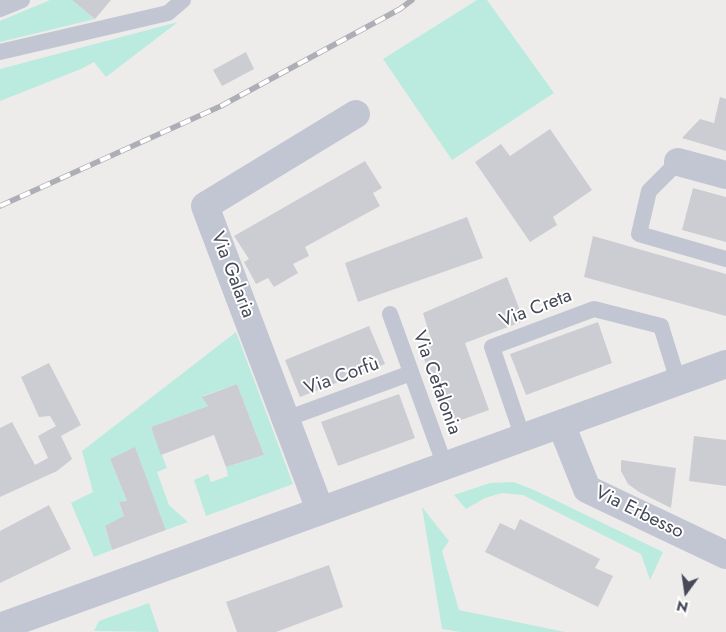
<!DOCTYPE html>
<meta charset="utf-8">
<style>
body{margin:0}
#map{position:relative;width:726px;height:632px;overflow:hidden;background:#eeeceb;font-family:Jost,sans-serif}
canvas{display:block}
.north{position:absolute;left:661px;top:567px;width:50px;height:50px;-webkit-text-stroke:4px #fff;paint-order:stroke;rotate:194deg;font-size:14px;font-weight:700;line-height:20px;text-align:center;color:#454958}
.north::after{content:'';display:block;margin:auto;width:18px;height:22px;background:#454958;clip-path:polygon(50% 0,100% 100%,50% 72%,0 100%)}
</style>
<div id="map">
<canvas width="726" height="632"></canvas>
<div class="north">N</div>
</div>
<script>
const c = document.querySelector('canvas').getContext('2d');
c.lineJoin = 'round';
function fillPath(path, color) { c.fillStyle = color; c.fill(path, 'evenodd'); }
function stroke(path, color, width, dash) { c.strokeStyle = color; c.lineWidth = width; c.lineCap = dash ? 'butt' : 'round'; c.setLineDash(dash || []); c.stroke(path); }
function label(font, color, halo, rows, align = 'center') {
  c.font = font + ' Jost,sans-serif'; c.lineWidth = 4; c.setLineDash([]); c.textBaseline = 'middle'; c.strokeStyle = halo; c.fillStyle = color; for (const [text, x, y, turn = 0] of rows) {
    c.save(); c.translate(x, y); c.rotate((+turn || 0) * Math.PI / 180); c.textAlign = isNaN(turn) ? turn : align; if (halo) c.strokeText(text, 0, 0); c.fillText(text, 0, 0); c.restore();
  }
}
fillPath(new Path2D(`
 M50 0H72L95 19 0 42V21Z
 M477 0H487L554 93 452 160 383 59Z
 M178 22 106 77 94 62 81 69 0 101V69Z
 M236 332 293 484 206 516 194 480 208 474 211 482 228 476 226 467 264 455 237 384 203 396 208 406 151 427 167 468 157 472 169 505 188 522 166 530 135 448 110 459 127 501 119 503 124 516 105 527 112 550 94 557 71 503 93 492 82 451Z
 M513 482 532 489 663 552 650 580 641 554 523 495 502 493 485 498 466 509 454 495 490 483Z
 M422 507 449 541 442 551 459 610 565 632H460L442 629Z
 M149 603 159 632 94 631 99 621Z`), '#bbebde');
fillPath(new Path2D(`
 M72 0H111L95 19Z
 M246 52 254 69 222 86 213 70Z
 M720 97 726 99V151L682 138 700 119 714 123Z
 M550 129 592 190 553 217 557 225 530 242 475 162 501 144 510 156Z
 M365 161 382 188 373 193 380 206 305 247 309 256 293 264 298 273 274 287 268 278 256 284 244 262 249 259 234 236Z
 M693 188 726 197V242L682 230Z
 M467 217 483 258 358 302 345 263Z
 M593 236 726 274V316L584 277Z
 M507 277 524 321 465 343 489 410 450 424 420 349 432 342 423 313Z
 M598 322 612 363 526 395 510 354Z
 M369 326 385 364 300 397 285 360Z
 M49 363 81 425 61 436 72 459 57 471 0 497V428L12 422 35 465 48 458 38 436 56 426 50 416 39 417 21 377Z
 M237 384 264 455 226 467 214 435 161 455 151 427 208 406 202 397Z
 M399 394 415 438 338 466 321 422Z
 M694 436 726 440V486L689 481Z
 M135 447 166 530 112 550 105 526 124 516 119 502 127 501 110 459Z
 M621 460 676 468 671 508 639 492 628 484 621 471Z
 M49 505 71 549 0 583V531Z
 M520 519 600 559 595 568 613 576 598 607 485 552 500 523 515 530Z
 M329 565 343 607 276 632H237L226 602Z`), '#ccccd3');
stroke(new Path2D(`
 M0 9 22 0
 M0 52 168 13 183 0
 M678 162 649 191 639 234 726 259
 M390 314 445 466
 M286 419 411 373
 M523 438 492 347 594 309 661 326 678 381`), '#c2c5d2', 16);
stroke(new Path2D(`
 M678 162 726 175
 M561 424 587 489 726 555
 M320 510 205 206 356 114`), '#c2c5d2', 28);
stroke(new Path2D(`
 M0 627 726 364`), '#c2c5d2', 28);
const rail = new Path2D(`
 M0 206 221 106 400 9 412 0`);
stroke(rail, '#aeaeb6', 5.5);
stroke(rail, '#fff', 4, [11]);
label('19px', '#454958', '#fff', [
 ["Via Galaria",232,275,69],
 ["Via Creta",536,309,-21],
 ["Via Corfù",342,377,-20],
 ["Via Cefalonia",436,383,70],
 ["Via Erbesso",639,513,26]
]);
</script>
